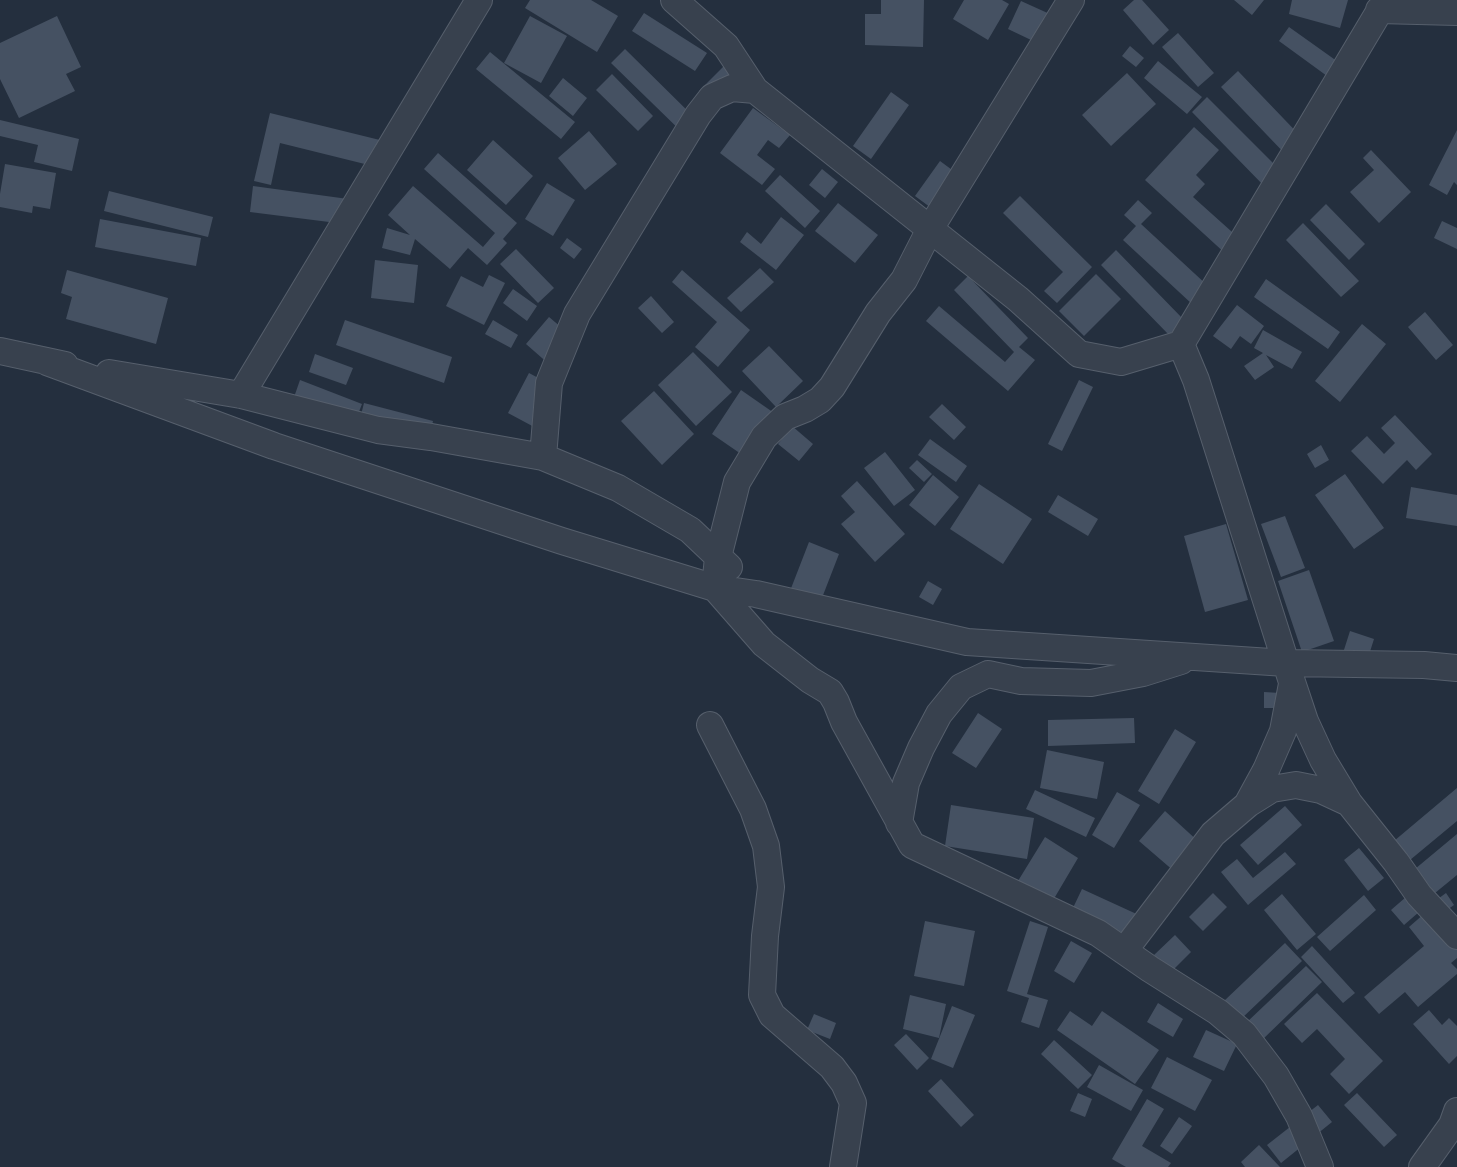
<!DOCTYPE html>
<style>
body{margin:0}
canvas{display:block;background:#242f3e}
</style>
<canvas width="1457" height="1167"></canvas>
<script>
const c = document.querySelector('canvas').getContext('2d');
c.lineJoin = 'round';
function fillPath(path, color) { c.fillStyle = color; c.fill(path, 'evenodd'); }
function stroke(path, color, width, dash) { c.strokeStyle = color; c.lineWidth = width; c.lineCap = dash ? 'butt' : 'round'; c.setLineDash(dash || []); c.stroke(path); }
fillPath(new Path2D(`
 M530 0H591L618 16 597 52 525 8Z
 M881 0H924L923 47 865 45V14H881Z
 M964 0H1002L1009 4 988 40 953 19Z
 M1134 0H1142L1169 30 1153 45 1123 10Z
 M1234 0H1264L1252 15Z
 M1292 0H1348L1340 28 1289 14Z
 M1021 1 1063 20 1050 49 1008 29Z
 M644 13 707 53 695 71 632 31Z
 M57 16 81 67 66 74 75 91 19 118 0 79V43Z
 M530 16 567 36 541 83 504 63Z
 M1289 27 1348 69 1338 84 1279 41Z
 M1178 33 1214 73 1198 87 1162 47Z
 M1130 46 1144 58 1136 67 1122 56Z
 M625 49 701 124 688 138 611 63Z
 M490 52 575 122 561 139 476 69Z
 M1158 61 1202 97 1187 114 1144 78Z
 M726 64 737 76 711 103 699 91Z
 M1238 71 1307 143 1290 159 1221 87Z
 M1127 73 1156 104 1111 146 1082 115Z
 M612 74 653 116 638 131 596 90Z
 M563 78 587 98 573 116 549 96Z
 M891 92 909 105 871 159 853 146Z
 M1207 97 1284 174 1268 190 1192 112Z
 M753 108 790 135 779 148 768 140 757 155 775 169 762 185 720 153Z
 M270 113 388 142 381 168 280 143 271 185 254 181Z
 M0 120 79 139 72 171 34 162 38 145 0 136Z
 M1194 127 1219 150 1196 175 1205 184 1193 197 1241 240 1227 255 1145 180Z
 M1457 130V185L1454 182 1447 195 1429 185Z
 M589 131 617 164 585 190 558 158Z
 M493 140 533 176 506 205 467 170Z
 M1371 150 1411 192 1379 223 1350 192 1374 170 1363 158Z
 M438 153 517 223 503 239 507 243 487 265 468 248 450 269 415 239 410 255 382 248 387 228 410 235 388 215 413 186 483 247 495 233 424 169Z
 M940 161 967 181 942 216 915 196Z
 M5 164 56 173 50 209 33 206 32 213 0 207V194Z
 M822 169 838 182 825 198 809 185Z
 M780 175 820 211 805 228 765 191Z
 M547 183 575 200 553 236 525 219Z
 M253 186 348 199 345 224 250 212Z
 M109 191 213 217 208 237 104 211Z
 M1020 196 1092 267 1057 303 1044 291 1063 272 1003 213Z
 M1138 200 1152 213 1141 224 1208 286 1192 304 1123 240 1136 226 1124 215Z
 M838 203 878 235 855 263 815 231Z
 M1326 204 1365 244 1349 260 1310 220Z
 M781 217 804 235 776 270 740 242 747 232 761 244Z
 M100 219 201 238 196 266 95 247Z
 M1442 221 1457 228V249L1434 238Z
 M1303 223 1359 281 1341 297 1286 240Z
 M567 238 582 249 574 259 560 248Z
 M516 249 554 288 538 303 500 264Z
 M1116 250 1184 320 1169 335 1101 265Z
 M375 260 418 265 414 303 371 298Z
 M760 268 774 282 741 312 727 298Z
 M67 270 168 298 156 344 66 319 72 297 61 293Z
 M682 270 750 330 718 367 695 347 717 322 672 282Z
 M1096 274 1121 299 1084 336 1059 311Z
 M489 275 505 283 484 325 446 306 461 276 483 287Z
 M968 276 1028 338 1019 347 1035 360 1008 391 926 321 939 306 1005 362 1014 352 954 290Z
 M1266 279 1340 332 1328 349 1254 297Z
 M513 289 537 306 527 321 503 303Z
 M651 296 674 322 662 333 638 308Z
 M1237 305 1264 326 1251 344 1240 336 1231 349 1213 336Z
 M1425 312 1453 345 1436 360 1408 327Z
 M549 317 574 338 550 365 526 344Z
 M345 320 452 357 444 383 336 345Z
 M493 320 518 335 511 348 485 334Z
 M1362 324 1386 344 1340 402 1315 381Z
 M1263 330 1302 352 1292 369 1266 355 1274 367 1255 380 1244 366 1263 353 1254 348Z
 M769 346 803 381 776 407 742 371Z
 M693 352 732 392 696 426 658 385Z
 M315 354 353 368 346 385 309 372Z
 M529 373 557 388 536 428 508 413Z
 M300 380 362 404 353 427 292 403Z
 M1079 380 1093 387 1062 451 1048 444Z
 M741 390 787 422 757 465 712 434Z
 M654 391 694 434 662 465 621 421Z
 M364 403 433 421 428 441 359 423Z
 M942 404 966 427 954 440 929 417Z
 M1395 415 1432 454 1416 470 1407 460 1383 484 1351 451 1367 436 1384 454 1395 443 1381 428Z
 M792 426 813 444 799 461 778 444Z
 M930 439 967 466 956 482 918 455Z
 M1321 445 1329 460 1315 468 1307 454Z
 M885 452 915 490 894 506 864 468Z
 M917 460 932 474 924 482 909 468Z
 M1345 474 1384 528 1354 549 1315 495Z
 M933 475 959 497 935 526 909 505Z
 M857 481 905 534 875 562 841 524 855 512 841 496Z
 M979 484 1032 519 1003 564 950 529Z
 M1411 487 1457 495V526L1406 518Z
 M1058 495 1098 519 1088 536 1048 512Z
 M1285 516 1305 568 1281 577 1261 524Z
 M1226 524 1248 600 1205 612 1184 536Z
 M809 542 839 554 820 603 790 591Z
 M1309 570 1334 641 1302 652 1278 581Z
 M928 581 942 589 933 605 919 597Z
 M1350 631 1374 639 1367 661 1343 653Z
 M1264 692 1296 694V708H1264Z
 M978 713 1002 729 976 768 952 753Z
 M1134 718 1135 743 1048 746V720Z
 M1175 729 1196 742 1159 804 1138 791Z
 M1047 750 1104 762 1097 799 1040 788Z
 M1457 788V821L1410 860 1394 841Z
 M1035 790 1095 818 1086 837 1026 809Z
 M1117 792 1140 805 1114 848 1092 835Z
 M951 805 1034 818 1027 859 945 846Z
 M1285 806 1302 825 1258 865 1240 845Z
 M1165 811 1200 843 1175 872 1139 841Z
 M1457 834V875L1435 893 1415 869Z
 M1045 837 1078 858 1052 902 1018 881Z
 M1359 848 1384 878 1368 891 1344 860Z
 M1285 852 1296 864 1248 905 1221 872 1237 859 1253 878Z
 M1082 889 1154 922 1123 933 1072 910Z
 M1213 893 1227 907 1203 931 1189 917Z
 M1446 893 1454 905 1440 915 1431 904Z
 M1282 894 1316 934 1297 950 1264 910Z
 M1364 895 1376 910 1330 951 1317 937Z
 M1406 897 1419 912 1404 925 1391 910Z
 M1425 913 1457 923V958L1451 963 1457 969V974L1418 1007 1405 992 1379 1014 1364 997 1424 946 1409 927Z
 M925 921 975 931 964 986 914 976Z
 M1030 921 1048 927 1027 994 1048 1000 1039 1028 1021 1022 1029 998 1007 991Z
 M1175 935 1191 952 1171 972 1154 955Z
 M1071 941 1092 953 1074 983 1054 971Z
 M1285 943 1302 961 1241 1019 1224 1001Z
 M1312 946 1355 993 1343 1003 1301 957Z
 M1306 966 1322 982 1262 1040 1246 1023Z
 M1317 993 1383 1061 1349 1094 1330 1074 1345 1059 1317 1029 1302 1043 1284 1024Z
 M910 995 946 1004 939 1038 903 1029Z
 M1158 1003 1183 1019 1173 1037 1147 1022Z
 M952 1006 975 1015 953 1068 931 1059Z
 M1429 1010 1442 1025 1449 1018 1457 1026V1056L1449 1064 1413 1024Z
 M1070 1011 1092 1026 1102 1011 1159 1050 1135 1084 1057 1030Z
 M814 1014 836 1023 830 1039 807 1030Z
 M1206 1030 1237 1044 1224 1071 1193 1057Z
 M906 1034 929 1058 917 1070 894 1045Z
 M1054 1040 1092 1075 1078 1089 1041 1054Z
 M1167 1057 1212 1080 1195 1111 1151 1088Z
 M1099 1065 1143 1090 1131 1111 1087 1087Z
 M941 1079 974 1115 961 1127 928 1091Z
 M1078 1093 1092 1099 1085 1117 1070 1111Z
 M1357 1093 1397 1135 1384 1147 1344 1105Z
 M1147 1099 1164 1109 1142 1146 1171 1163 1168 1167H1126L1112 1159Z
 M1318 1105 1332 1122 1281 1163 1267 1145Z
 M1179 1117 1192 1126 1172 1154 1160 1146Z
 M1259 1145 1280 1167H1245L1241 1162Z`), '#455162');
const street = new Path2D(`
 M674 0 726 46 755 90 1018 299 1079 354 1121 362 1181 344 1386 0
 M1071 0 930 229 904 280 878 313 832 387 820 400 805 409 785 417 764 437 737 482 718 557 715 588 764 644 810 680 830 692 836 702 844 722 912 845 1098 933 1150 969 1218 1012 1244 1034 1276 1076 1299 1116 1320 1167
 M1379 10 1457 12
 M1181 344 1196 380 1292 682 1305 721 1323 760 1349 803 1396 862 1419 895 1457 936
 M0 351 65 365
 M47 362 274 446 562 541 715 588 756 594 967 642 1286 663 1424 665 1457 668
 M109 373 241 395 378 430 431 437 543 457 618 488 690 530 729 567
 M241 395 479 0
 M543 457 549 383 577 314 698 115 712 97 732 88 755 90
 M710 725 753 809 766 846 771 887 765 936 762 995 772 1015 832 1067 844 1083 853 1103 843 1167
 M1248 803 1266 770 1283 731 1292 684
 M899 823 906 783 921 748 939 714 961 687 988 674 1021 681 1091 683 1143 673 1181 661
 M1124 951 1213 834 1248 804 1272 789 1296 785 1321 790 1349 803
 M1422 1167 1452 1125 1457 1111`);
stroke(street, '#565f6c', 28);
stroke(street, '#38414e', 26);
</script>
